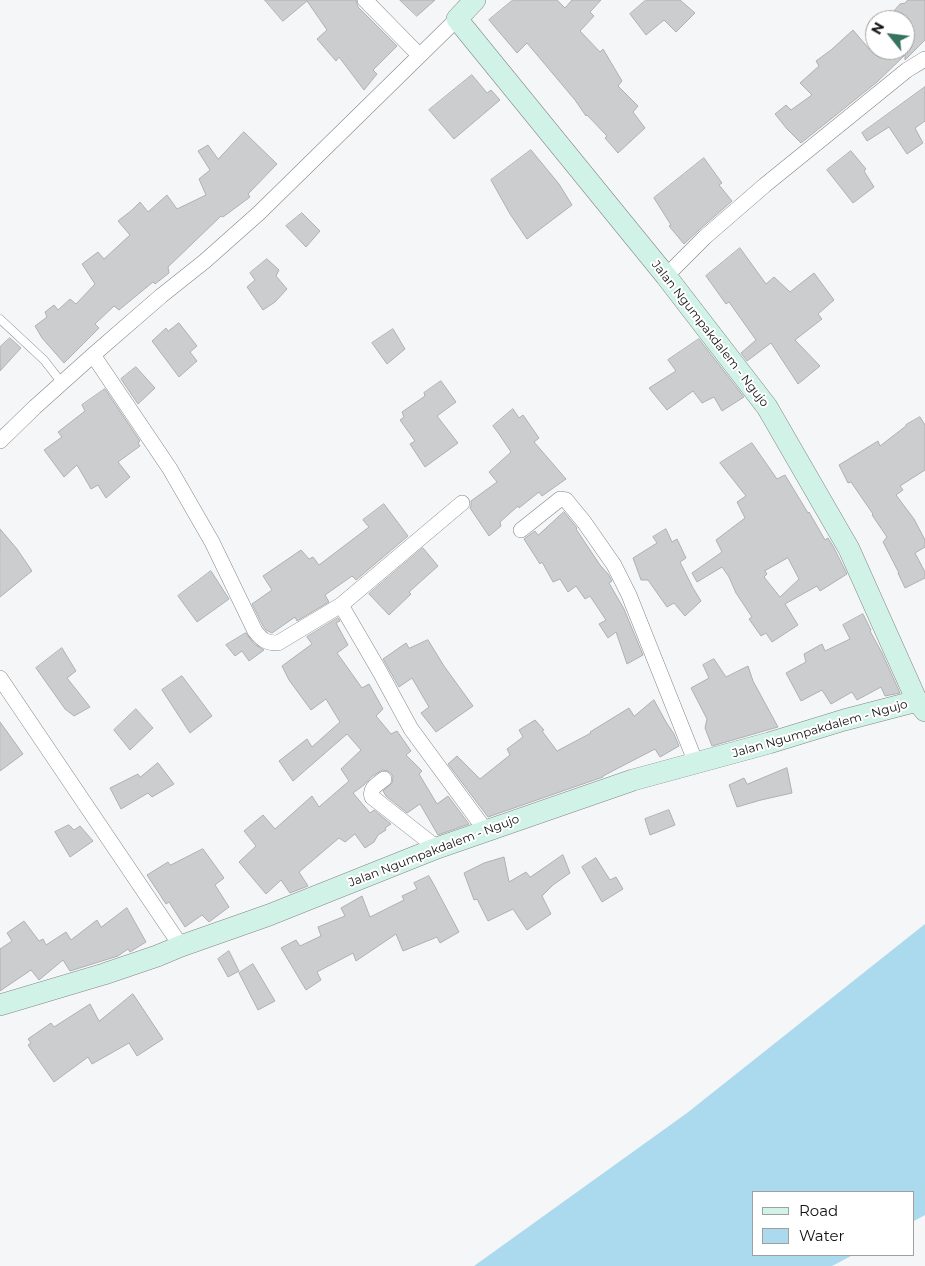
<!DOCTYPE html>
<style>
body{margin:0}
#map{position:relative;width:925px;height:1266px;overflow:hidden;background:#f5f6f8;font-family:Montserrat,sans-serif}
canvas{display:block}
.legend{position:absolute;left:752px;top:1191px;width:162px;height:65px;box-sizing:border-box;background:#fff;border:1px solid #a0a0a1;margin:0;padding:6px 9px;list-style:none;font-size:15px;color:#121213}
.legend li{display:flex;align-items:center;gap:10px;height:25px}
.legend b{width:25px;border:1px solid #a0a0a1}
.north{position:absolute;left:865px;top:10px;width:50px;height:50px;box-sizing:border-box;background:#fff;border:1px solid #a0a0a1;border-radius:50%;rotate:299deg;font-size:14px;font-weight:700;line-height:20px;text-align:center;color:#121213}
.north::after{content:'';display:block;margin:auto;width:18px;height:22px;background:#36725c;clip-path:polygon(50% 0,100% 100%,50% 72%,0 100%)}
</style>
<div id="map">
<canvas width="925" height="1266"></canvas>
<ul class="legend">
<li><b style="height:6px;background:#d1f2e6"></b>Road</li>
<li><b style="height:14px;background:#abd9ed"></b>Water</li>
</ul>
<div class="north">N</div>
</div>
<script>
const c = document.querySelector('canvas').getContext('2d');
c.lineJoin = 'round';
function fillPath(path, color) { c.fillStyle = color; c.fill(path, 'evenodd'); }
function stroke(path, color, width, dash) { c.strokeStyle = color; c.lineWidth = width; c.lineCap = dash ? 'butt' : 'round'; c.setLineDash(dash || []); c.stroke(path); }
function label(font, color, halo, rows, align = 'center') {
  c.font = font + ' Montserrat,sans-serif'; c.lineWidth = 4; c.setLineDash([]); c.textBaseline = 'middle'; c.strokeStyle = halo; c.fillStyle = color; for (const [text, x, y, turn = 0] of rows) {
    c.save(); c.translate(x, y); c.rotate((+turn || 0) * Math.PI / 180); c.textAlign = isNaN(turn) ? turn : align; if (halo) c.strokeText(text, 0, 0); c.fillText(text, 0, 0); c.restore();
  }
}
fillPath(new Path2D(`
 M925 924V1215L914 1221V1192H754V1255H853L832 1266H474L687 1113Z`), '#abd9ed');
const building = new Path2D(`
 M265 0H356L358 7 397 46 373 70 377 74 364 90 339 57 336 61 317 39 327 30 307 1 283 21Z
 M400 0H435L417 16Z
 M513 0H557L565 8 572 0H601L590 12 594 16 580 31 600 52 603 49 622 81 618 86 638 106 633 112 645 128 618 153 605 138 607 136 587 115 586 116 575 100 527 43 517 53 489 20Z
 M646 0H680L695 13 676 32 664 20 646 35 630 14Z
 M908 0H925V40L905 60V55L877 82 801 143 787 129 775 114 786 105 791 110 812 95 800 83 819 66 816 61 831 50 853 30 870 50H905V20H886L900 4 905 3Z
 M472 75 487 93 491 90 500 100 454 139 429 110Z
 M925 87V121L915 128 923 143 907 154 889 127 867 141 862 133Z
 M244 132 277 164 248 194 250 197 223 217 221 216 168 267 169 273 155 284 153 282 119 310 114 306 95 324 99 328 64 363 42 338 35 326 47 317 45 312 54 305 58 310 70 299 76 304 95 284 82 264 98 252 104 259 130 235 118 221 132 210 140 202 148 212 167 195 177 209 206 195 199 179 210 170 198 151 208 145 218 159Z
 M531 150 559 184 572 205 527 239 510 214 491 180Z
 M851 151 866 169 864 171 874 187 853 203 827 170Z
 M704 158 722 183 719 185 732 201 699 230 684 244 669 226 671 225 654 198Z
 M302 213 320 231 306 247 286 226Z
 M740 248 766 284 774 277 790 292 814 273 834 300 818 314 822 319 795 340 820 366 798 384 771 343 747 361 741 353 756 340 729 302 726 304 706 276Z
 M267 259 279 270 276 276 287 289 275 302 263 310 247 287 255 280 250 273Z
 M179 323 197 346 190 352 197 361 179 377 152 341 166 328 168 331Z
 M393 329 405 349 387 364 372 343Z
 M10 338 21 348 0 371V347Z
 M699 339 744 397 722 411 714 397 702 403 693 391 667 410 649 388 676 371 668 360Z
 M136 367 155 388 138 404 121 379Z
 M441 381 456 402 437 416 458 443 425 467 410 444 415 441 400 420 404 417 402 412 425 396 424 393Z
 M105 389 140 441 138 443 140 446 118 462 130 477 106 498 98 485 91 489 77 465 64 477 44 450 62 437 58 432 85 411 82 405Z
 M513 409 519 418 523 415 539 438 534 442 566 479 542 496 539 492 519 508 518 506 500 522 501 526 489 536 470 508 471 506V501L497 482 489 472 511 452 499 434 493 426Z
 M920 417 925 425V470L900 486 903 490 896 495 914 519 925 540V547L915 553 925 572V578L905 588 898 573H899L883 542 887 537 872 515 873 514 851 482 848 483 839 465 878 441 880 446 906 426V425Z
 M752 443 777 479 785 475 808 513 809 512 825 540 828 538 833 546 847 574 820 591 817 586 785 604 798 625 772 642 766 633 761 636 749 619 752 617 736 593 729 577 722 567 697 582 692 573 722 552 716 540 745 518 737 502 746 496 720 463ZM788 558 799 579 780 597 764 577 767 574 765 571Z
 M384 504 408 536 356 580 352 576 325 595 329 602 297 621 295 617 272 633 266 630 263 626 252 604 272 590 263 576 301 550 309 559 313 557 319 565 369 527 363 520Z
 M564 512 577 528 576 529 600 565 608 574 612 581 609 583 624 609 643 655 627 664 616 632 608 638 599 624 606 620 590 596 585 599 576 586 568 592 560 579 553 582 542 562 540 564 524 539 535 531 538 535Z
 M0 529 17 549 32 571 0 597Z
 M666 529 672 542 677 539 686 558 680 562 693 588 701 601 685 616 674 603 667 607 648 580H641L633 558 657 543 653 537Z
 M423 548 438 566 409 592 411 594 389 615 369 594Z
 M211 571 229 599 197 622 178 596Z
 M863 614 871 630 870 631 882 653 900 693 885 696 881 687 857 700 852 692 831 704 822 690 801 701 786 673 806 662 804 654 822 644 825 651 850 639 843 625Z
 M338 618 340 621 336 623 348 645 337 653 362 688 369 684 383 709 376 716 391 734 397 731 411 751 406 755 422 771 419 774 437 804 448 796 469 824 438 835 420 804 407 813 386 796 383 791 392 783 393 777 391 773 388 771 382 770 371 777 364 785 353 793 370 813 374 810 391 824 385 828 386 830 378 835 374 842 365 848 355 834 345 842 339 838 299 872 308 886 290 893 281 880 266 894 239 862 256 846 244 831 263 815 275 829 312 796 319 807 349 781 341 769 361 750 347 734 293 781 279 761 307 739 312 747 340 722 326 699 311 710 289 680 282 666 312 644 307 637Z
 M246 633 254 644 264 650 249 661 242 651 235 656 226 645Z
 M428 640 444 666 473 706 436 732 421 713 429 707 412 678 399 687 383 659 406 643 409 648Z
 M62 648 76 671 67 678 90 707 74 716 65 709 36 668Z
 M714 659 726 677 748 666 753 681 778 727 712 746 705 728 707 719 691 688 709 678 703 665Z
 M182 676 212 716 190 733 162 690Z
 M654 700 666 722 674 734 679 746 660 757 655 749 603 776V777L488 817 448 764 457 756 480 779 510 755 507 749 523 737 519 730 535 720 544 730 542 731 557 751 591 733 590 732 629 708 634 716Z
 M136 709 153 728 130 750 114 730Z
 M0 722 23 754 0 771Z
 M158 763 174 784 152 797 148 793 121 809 110 788 138 774 140 777Z
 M787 768 792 793 761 800 737 807 729 785 744 778 747 784Z
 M669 810 675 825 650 835 645 819Z
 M69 825 74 830 80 826 93 841 70 857 55 832Z
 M203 849 224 878 215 885 229 907 209 922 202 915 185 927 169 902 166 904 147 875 168 862 170 865Z
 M563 855 570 873 553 885 542 896 551 914 527 930 513 909 488 921 477 899 474 900 464 873 484 863 504 857 509 882 526 872 530 877Z
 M596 858 610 880 616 877 623 889 602 902 582 867Z
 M429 876 433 883 459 932 440 943 437 937 403 951 396 934 356 961 353 953 317 972 321 980 306 990 281 948 296 940 300 946 321 936 318 927 345 916 341 908 362 896 370 917 404 900 402 896 417 889 414 883Z
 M127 908 146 942 130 952 128 949 118 956 70 971 63 960 39 980 31 970 0 991V949L12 941 7 933 24 921 39 941 43 939 46 945 66 932 71 940 97 920 101 927Z
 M229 951 239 971 228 977 218 959Z
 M253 964 275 1001 258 1010 239 973Z
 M133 994 163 1039 137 1056 129 1043 92 1064 88 1057 54 1082 28 1045 31 1043 28 1039 51 1023 54 1027 90 1004 99 1021Z`);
fillPath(building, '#cccdcf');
stroke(building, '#afb0b2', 1);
const lane = new Path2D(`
 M0 319 44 360 62 383`);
const street = new Path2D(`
 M365 0 419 55
 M666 276 705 237 765 185 907 70 925 59
 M93 355 170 469 212 542 255 631C262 640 266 643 278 643L341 605 380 672 411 729 486 831
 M0 441 35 407 93 355 161 296 205 261 259 213 457 19
 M521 530 560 499 566 500 584 522 614 565 629 595 696 763
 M341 605 462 503
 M0 678 181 946
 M384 779C378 784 369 788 372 797L437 848`);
const secondary = new Path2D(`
 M475 0 457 19 666 276 767 407 849 549 917 701 925 711
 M0 1005 104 974 157 956 181 946 269 915 437 848 633 780 769 743 844 720 917 701`);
stroke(lane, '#848587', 9);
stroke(street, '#848587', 16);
stroke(secondary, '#848587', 22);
stroke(lane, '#fff', 8);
stroke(street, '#fff', 15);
stroke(secondary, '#d1f2e6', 21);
label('12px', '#121213', '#fff', [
 ["Jalan Ngumpakdalem - Ngujo",710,334,52],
 ["Jalan Ngumpakdalem - Ngujo",820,729,-16],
 ["Jalan Ngumpakdalem - Ngujo",434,851,-21]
]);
</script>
